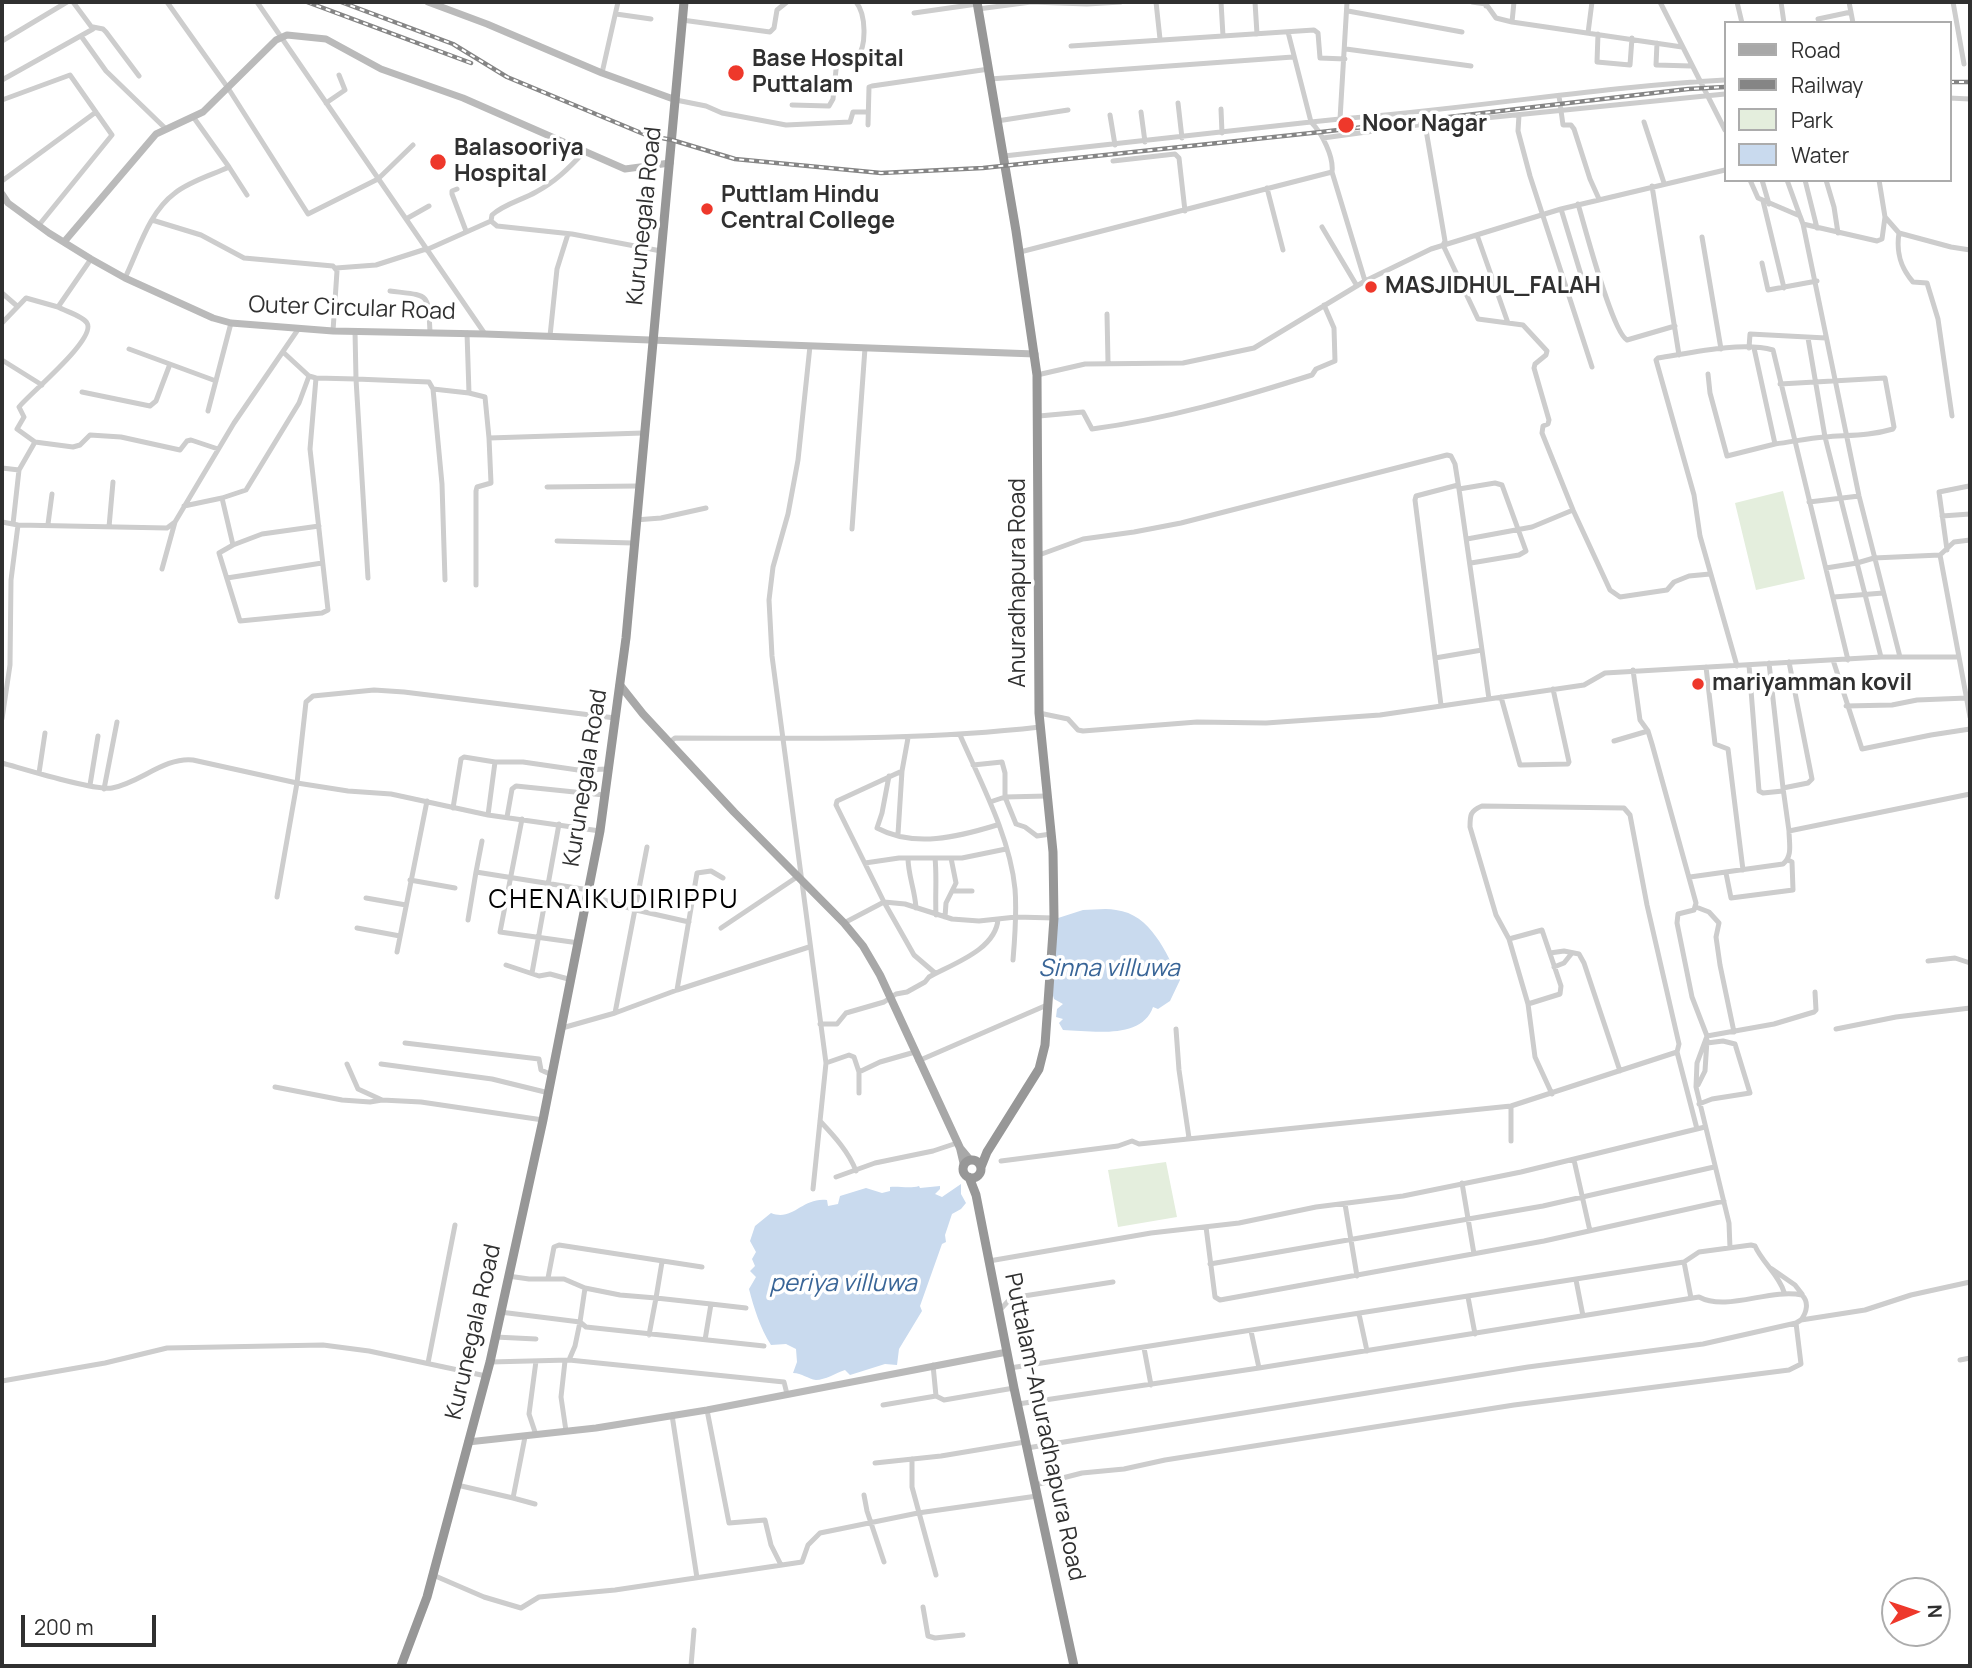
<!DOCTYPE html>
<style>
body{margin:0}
#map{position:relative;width:1972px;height:1668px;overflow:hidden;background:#fff;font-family:Manrope,sans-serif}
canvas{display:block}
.frame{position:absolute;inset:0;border:4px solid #303030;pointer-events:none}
.legend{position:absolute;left:1724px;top:21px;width:228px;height:161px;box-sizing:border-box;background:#fff;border:2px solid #acacac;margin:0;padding:9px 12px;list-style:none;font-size:21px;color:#303030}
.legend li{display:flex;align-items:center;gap:14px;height:35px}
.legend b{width:35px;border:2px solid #acacac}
.north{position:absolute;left:1881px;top:1577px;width:70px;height:70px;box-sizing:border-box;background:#fff;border:2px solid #acacac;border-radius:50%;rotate:88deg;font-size:19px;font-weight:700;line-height:28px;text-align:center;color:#303030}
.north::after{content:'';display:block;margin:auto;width:24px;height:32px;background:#ee382b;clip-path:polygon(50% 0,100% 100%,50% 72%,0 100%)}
.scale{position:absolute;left:21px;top:1615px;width:135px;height:32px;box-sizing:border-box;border:4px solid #303030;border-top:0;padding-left:9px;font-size:21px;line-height:24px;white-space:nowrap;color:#303030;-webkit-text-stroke:5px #fff;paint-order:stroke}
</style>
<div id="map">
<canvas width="1972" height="1668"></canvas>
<div class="frame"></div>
<ul class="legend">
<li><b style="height:9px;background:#a8a8a8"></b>Road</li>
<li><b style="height:9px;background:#858585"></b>Railway</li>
<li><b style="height:19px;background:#e4eedd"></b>Park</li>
<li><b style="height:19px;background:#c9daee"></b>Water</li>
</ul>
<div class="north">N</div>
<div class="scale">200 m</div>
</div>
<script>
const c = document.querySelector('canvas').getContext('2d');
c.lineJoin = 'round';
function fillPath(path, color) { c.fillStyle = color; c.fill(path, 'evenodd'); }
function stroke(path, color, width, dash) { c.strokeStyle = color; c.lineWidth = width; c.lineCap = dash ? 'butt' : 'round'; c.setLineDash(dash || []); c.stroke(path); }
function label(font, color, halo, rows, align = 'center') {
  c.font = font + ' Manrope,sans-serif'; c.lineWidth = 7; c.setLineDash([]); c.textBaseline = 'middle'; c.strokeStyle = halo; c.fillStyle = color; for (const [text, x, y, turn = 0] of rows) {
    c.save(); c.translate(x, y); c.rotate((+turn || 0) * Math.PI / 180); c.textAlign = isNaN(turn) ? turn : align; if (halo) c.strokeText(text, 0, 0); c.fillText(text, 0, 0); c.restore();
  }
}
fillPath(new Path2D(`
 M1783 491 1805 579 1756 590 1735 503Z
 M1166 1162 1177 1217 1118 1227 1108 1170Z`), '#e4eedd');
fillPath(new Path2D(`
 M1083 910C1094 910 1106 908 1116 910 1151 914 1166 953 1180 980L1170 1001 1158 1009 1153 1007C1142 1040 1091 1031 1063 1030L1059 1023 1063 1019 1056 1017 1057 1009 1063 1004 1054 999 1051 989 1055 919Z
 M961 1184V1194L966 1203 961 1209 952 1214 945 1235 946 1242 942 1244 920 1306 922 1311 899 1349 897 1365 885 1364 850 1375 845 1370C836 1373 825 1380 816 1380 808 1379 802 1373 793 1373L797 1362 796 1349 786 1344 771 1345C760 1328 754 1308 749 1289L756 1277 750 1271 755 1266 752 1259 756 1252 750 1241 755 1226 771 1213C793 1222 802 1197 827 1200L828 1206 838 1204 840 1196 866 1188 882 1193 890 1191V1187C899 1186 910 1189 919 1186L920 1188 940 1186V1189L935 1194 942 1197Z`), '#c9daee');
stroke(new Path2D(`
 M167 2 228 88 308 214 378 179 413 145
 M257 2 485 334
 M1156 2 1160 39
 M1221 2 1223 36
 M1255 2 1257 34
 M1472 2 1486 4
 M1514 2 1512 22 1682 47
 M1660 2 1725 130
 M1737 2 1742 23
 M1781 2 1784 23
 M1849 2 1853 23
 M1953 2 1964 64
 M1486 6V4L1496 18 1512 22
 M978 9 1031 2 1087 4 1121 2
 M1348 11 1462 32
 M914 13 977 4
 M616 14 651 19
 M1818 19 1851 12
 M682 20 770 32 774 28 777 10 787 2
 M93 27 103 29 106 32 139 76
 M1288 32 1311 122 1340 119 1347 2
 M1588 33 1592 2
 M1598 34 1597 62 1630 65 1632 38
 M81 36 106 71 165 128
 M2 41 67 2
 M1657 43 1656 65 1691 66
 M1071 46 1314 30 1318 33 1320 58 1345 59
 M1346 49 1471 66
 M602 73 618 2
 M990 79 1293 57
 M2 80 93 29 73 2
 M1559 96 1563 125H1571L1574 129 1590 179 1599 199
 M1949 98 1970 99
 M2 100 70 75 112 135 39 225
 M676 100 706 106 722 113 786 125 850 122 853 112H868
 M326 103 345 90 339 75
 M1178 103 1182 138
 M792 105 829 106 833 99 837 60 842 57 857 58C867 46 866 14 856 2
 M1221 109 1222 133
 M1141 112 1145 142
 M1110 115 1115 145
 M1519 115 1518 131 1530 176 1592 367
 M1340 119C1469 109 1596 87 1725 80
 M997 121 1068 110
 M1644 122 1664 183
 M1425 124 1445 241 1443 245 1478 319 1523 325 1547 351 1546 355 1535 364 1534 368 1549 420 1548 424 1543 426 1542 433 1573 510 1610 590 1620 597 1667 590 1674 582 1689 576 1710 574
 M868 125 869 87 872 86 989 69
 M1323 138 1425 124 1725 94
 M1004 156 1311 122C1322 133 1334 157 1332 172L1365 281
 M1113 161 1175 154 1179 158 1185 211
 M229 167 247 195
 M1750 180 1758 198 1800 216 1803 224 1859 496 1900 657
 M1762 180 1769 204
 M1787 180 1800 216
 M1805 180 1817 228
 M1826 180 1834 207 1838 233
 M2 181 96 112
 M1652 186 1679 355
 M1267 188 1283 250
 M457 189 452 191V194L466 231
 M1763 201 1784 288
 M1578 204C1585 227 1612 332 1627 340L1675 326
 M1561 209 1585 288
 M1885 217 1899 233 1951 247 1970 250
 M406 219 429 206
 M152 220 201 235 244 258 333 266 337 271 333 331
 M491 221 492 215C504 204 522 200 536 192 555 182 569 168 583 153
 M1803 224 1877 241 1882 239 1885 217 1879 180
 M1322 227 1357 286
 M1899 233C1896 252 1900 267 1913 282L1927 283 1938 319 1952 416
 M1477 235 1508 323
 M1702 237 1721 349
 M426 250 491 221 497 226 572 234 661 251
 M1020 252 1332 172
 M1762 263 1768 290 1817 281
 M336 268 376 265 426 249
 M125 278C139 249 149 212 175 193 190 181 212 175 229 167L194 118
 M390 291C430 296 428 292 430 332
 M2 293 17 306
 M1107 314 1108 362
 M2 323 26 298 58 307
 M355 331 356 379 429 382 433 389
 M467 333 469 393
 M550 336 557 269 568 234
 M1808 338 1825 437 1857 563 1874 558 1940 555 1954 542 1970 540
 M810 346 798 460 788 514 773 567 769 600 772 656 826 1063 813 1189
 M1749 348 1750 334 1826 338
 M1754 348 1775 444C1792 442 1808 438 1825 437 1848 435 1870 436 1893 429L1894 427 1885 378 1780 384
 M129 349 216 381
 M283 352 309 376 316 378 356 379 368 578
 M2 360 42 385
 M1708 374 1710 393 1727 456 1775 444
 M1037 375 1085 364 1183 363 1254 348 1365 281 1431 249 1561 209 1725 170
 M82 392 150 406 156 401 170 364
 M208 411 231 323
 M1039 416 1083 412 1092 429C1167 419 1240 398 1312 375L1316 369 1335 361 1334 328 1324 305
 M35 442 17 429 24 417 19 407C29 394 97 339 87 323 83 316 65 311 58 307L91 259
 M2 468 19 470
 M547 487 638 486
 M1459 489 1495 483 1502 485 1526 551 1519 555 1471 563
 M222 498 246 490 299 403 309 376
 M1809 502 1859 496
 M184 506 222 498 233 545 219 553 240 621 322 613 328 610 310 449 316 378
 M1942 516 1970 514
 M635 520 661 518 706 508
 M2 522 18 525 167 528 175 522 234 423 299 328
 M13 524 19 470 35 442 73 447 80 445 90 435 121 437 180 450 187 441 191 440 218 449
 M48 524 52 494
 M109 527 113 482
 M852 529 865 348
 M1467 539 1532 527 1573 510
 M557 541 633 543
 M233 545 262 534 319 526
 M1947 550 1939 492 1969 486
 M1039 555 1083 539 1134 532 1181 523 1447 455 1451 456 1455 464 1459 489 1489 699
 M1940 555 1959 657
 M1826 568 1857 563 1881 657
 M162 569 175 522
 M227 578 322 563
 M445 580 442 484 433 389 469 393 485 397 489 438
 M476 585V491L477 487 491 483 489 438 643 433
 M1834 597 1883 593
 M1435 658 1482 650
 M1833 660 1862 749 1931 735 1970 729
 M1789 662 1812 779 1808 783 1783 788 1789 831
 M1769 663 1783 788
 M1749 665 1759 791 1763 793 1783 791
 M1737 666 1700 536 1694 495 1656 360 1658 358C1690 353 1741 341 1773 350L1848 660
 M1706 667 1715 744 1728 749 1743 870
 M1633 670 1640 720 1648 731 1652 744 1696 903 1694 910 1678 914 1677 923 1692 997 1707 1036 1774 1024 1814 1012 1816 1010 1815 992
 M1501 697 1520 765 1568 764 1569 762 1553 689
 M1441 705 1415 500 1416 496 1458 485
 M1846 706 1892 705 1917 700 1967 698
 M1039 713 1068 719 1078 730 1083 731 1197 722 1266 723 1380 715 1584 685 1605 673 1881 657H1959L1970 717
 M2 719 10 665 11 580 18 525
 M960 735C981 783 1010 837 1015 889 1017 913 1015 936 1013 960
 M908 738 902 771 837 801 836 805 884 902 914 955 935 973
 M1614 741 1648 731
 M670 742 675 738C797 738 918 741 1040 727
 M495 762H523L578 770 609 769
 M2 763C24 769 94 791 112 788 140 783 164 757 193 760L297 783 348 791 391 794 488 815 600 831
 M973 765 1002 762 1005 773V797L1016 824 1025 827 1037 836 1051 834
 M39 773 45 733
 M889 776 882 813 877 828C914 848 958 837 997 825
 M90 785 98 736
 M104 789 117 722
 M990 802 1005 797 1047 796
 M453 808 461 759 464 757 495 762 488 815
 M507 817 512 789 516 786 604 795
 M522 819 500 932 579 943
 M898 834 902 771
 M482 841 476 872 589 890
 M908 858C908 875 915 890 916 908
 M935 858C937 877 935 895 936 915
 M865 863 899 858H962L1006 849
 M1726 873 1731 898 1793 890 1792 862 1788 860
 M1690 877 1783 864C1793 856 1789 843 1789 831L1970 794
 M410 880 455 888
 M954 891H972
 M588 895 636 910 689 922
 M277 897 297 783 306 702 313 696 374 690 404 692 615 718
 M366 898 406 905
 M1696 907 1709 912 1719 923 1716 937 1720 965 1734 1032
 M945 917 946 903 956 883 951 858
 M468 920 476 872
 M844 923 884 902 905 904 952 919 979 921 1016 917 1054 918
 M357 928 400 936
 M721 928 797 877
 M1509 939 1542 930 1561 986 1560 994 1528 1004
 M397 952 427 801
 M1550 953 1564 951 1579 954 1584 963 1620 1071
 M1928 961 1955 958 1970 963
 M506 965 539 976 550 974 572 980
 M1554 967 1564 963 1572 953
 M532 973 559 824
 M677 990 697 873 711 871 723 878
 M615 1013 647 847
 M820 1024H837L846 1013 884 1002 896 994 907 992 925 982 929 977C952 964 996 950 998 919
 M562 1028 615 1013 677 990 809 947
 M1176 1029 1179 1070 1189 1138
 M1836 1029 1896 1017 1970 1008
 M1707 1036 1697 1063 1696 1087 1729 1223 1730 1248
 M405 1043 539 1059 541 1070 552 1075
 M1677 1052 1697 1129
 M918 1061 1047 1005
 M826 1063 849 1055 854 1057 859 1072 880 1062 915 1052
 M347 1064 358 1089 382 1100
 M381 1064 492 1079 549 1093
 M1698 1085 1705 1071 1707 1040
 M275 1087 342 1100 370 1102 382 1100 421 1102 543 1120
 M859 1093V1072
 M1699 1104 1712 1099 1750 1093 1735 1044 1723 1041 1707 1043
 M1511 1106V1141
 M820 1121C834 1136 849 1152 856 1171
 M1574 1160 1590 1231
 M1001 1161 1118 1146 1132 1141 1139 1144 1511 1106 1677 1052 1679 1044 1647 905 1630 815 1624 808 1482 806C1470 811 1470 815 1470 827L1496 915 1509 939 1528 1004 1535 1057 1552 1094
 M836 1177 875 1163 933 1151 957 1143
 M1462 1183 1474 1254
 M1345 1204 1357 1276
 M1206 1227 1215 1297 1220 1300 1544 1241 1724 1201
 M989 1261 1151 1233 1239 1223 1316 1207 1403 1196 1521 1172 1705 1127
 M1684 1262 1691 1298
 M1210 1264 1543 1206 1714 1167
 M1772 1269 1795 1285 1802 1294
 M508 1276 529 1279H564L585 1288 580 1322 586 1327 764 1346
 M548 1278 554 1247 559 1245 702 1267
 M1576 1280 1583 1316
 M585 1288 620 1295 656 1298 662 1262
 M1468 1297 1475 1334
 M999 1311 1011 1298 1113 1282
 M500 1312 580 1322 575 1346 569 1360
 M1359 1314 1367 1351
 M1251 1331 1259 1368
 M649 1335 656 1298 711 1304
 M495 1337 536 1339
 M705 1340 711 1304 746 1308
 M1144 1348 1151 1385
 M1960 1360 1970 1358
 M536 1361 529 1414 536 1435
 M565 1361 561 1397 566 1431
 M490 1362 569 1360 784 1382 787 1394
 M428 1363 455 1225
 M933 1365 936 1396 944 1400 1014 1388
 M1010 1368 1684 1262 1699 1252 1751 1245 1755 1246C1762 1262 1779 1275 1784 1292
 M2 1381 105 1363 167 1348 323 1345 369 1351 486 1376
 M1018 1404 1259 1368 1699 1297C1727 1312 1770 1288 1802 1295 1809 1302 1807 1312 1801 1320
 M883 1405 936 1396
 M707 1410 729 1523 765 1520 771 1545 781 1565
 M672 1415 697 1578
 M1027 1448 1528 1367 1703 1344 1796 1323 1801 1320 1865 1310 1911 1295 1970 1282
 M912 1459V1487L936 1575
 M875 1463 941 1456 1025 1442
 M457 1485 513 1498 525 1437
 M1035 1485 1082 1473 1124 1469 1165 1460 1514 1405 1789 1370 1801 1364 1796 1323
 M864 1495 867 1511 884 1562
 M513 1498 535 1504
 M433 1575 484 1597 521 1608 539 1597 615 1590 802 1562 808 1545 820 1533 918 1513 1037 1496
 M923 1607 928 1636 935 1638 963 1635
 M691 1666 694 1630`), '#cdcdcd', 5);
stroke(new Path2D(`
 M428 2 487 24 602 73 676 100
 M2 194 8 203 49 233 91 259 125 278 213 318 231 323 333 331 485 334 1035 354
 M64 242 156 134 203 112 276 40 287 35 326 39 381 69 463 98 625 169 670 163
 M468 1442 596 1428 707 1410 1007 1352`), '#bababa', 7);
stroke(new Path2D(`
 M620 685 643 714 734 812 844 923 863 946 880 975 960 1148 964 1165
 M960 1148 970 1160`), '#a8a8a8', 8);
stroke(new Path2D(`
 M977 2 1016 231 1037 375 1039 713 1053 852 1054 918 1045 1045 1039 1069 987 1152 981 1167
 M963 1169a9 9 0 1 1 18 0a9 9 0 1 1-18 0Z
 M969 1177 976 1195 1014 1388 1074 1666
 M401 1666 427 1597 490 1362 543 1120 600 831 626 638 684 2`), '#979797', 9);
const rail = new Path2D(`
 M307 2 471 63
 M341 2 453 44 507 77 646 135 672 140 735 159 881 173 983 168 1321 132 1688 89 1725 87
 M1949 82H1970`);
stroke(rail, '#858585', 4.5);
stroke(rail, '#fff', 2, [5]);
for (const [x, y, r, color] of [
 [736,73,9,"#ee382b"],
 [1346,125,9,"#ee382b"],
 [438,162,9,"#ee382b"],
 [707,209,7,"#ee382b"],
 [1371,287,7,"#ee382b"],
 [1698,684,7,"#ee382b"]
]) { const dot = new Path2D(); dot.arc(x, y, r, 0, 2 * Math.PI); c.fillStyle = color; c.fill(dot); stroke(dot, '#fff', 2.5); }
label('bold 23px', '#303030', '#fff', [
 ["Base Hospital",752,60],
 ["Puttalam",752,86],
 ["Noor Nagar",1362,125],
 ["Balasooriya",454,149],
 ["Hospital",454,175],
 ["Puttlam Hindu",721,196],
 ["Central College",721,222],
 ["MASJIDHUL_FALAH",1385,287],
 ["mariyamman kovil",1712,684]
], 'left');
label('23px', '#303030', '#fff', [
 ["Kurunegala Road",645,216,-84],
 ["Outer Circular Road",352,309,2],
 ["Anuradhapura Road",1019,583,-90],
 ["Kurunegala Road",586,778,-81],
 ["Kurunegala Road",474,1332,-77],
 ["Puttalam-Anuradhapura Road",1044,1427,78]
]);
label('italic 24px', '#396597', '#fff', [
 ["Sinna villuwa",1109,969],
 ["periya villuwa",843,1284]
]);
c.letterSpacing = '2px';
label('26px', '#000', '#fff', [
 ["CHENAIKUDIRIPPU",614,901]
]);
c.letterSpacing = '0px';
</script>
